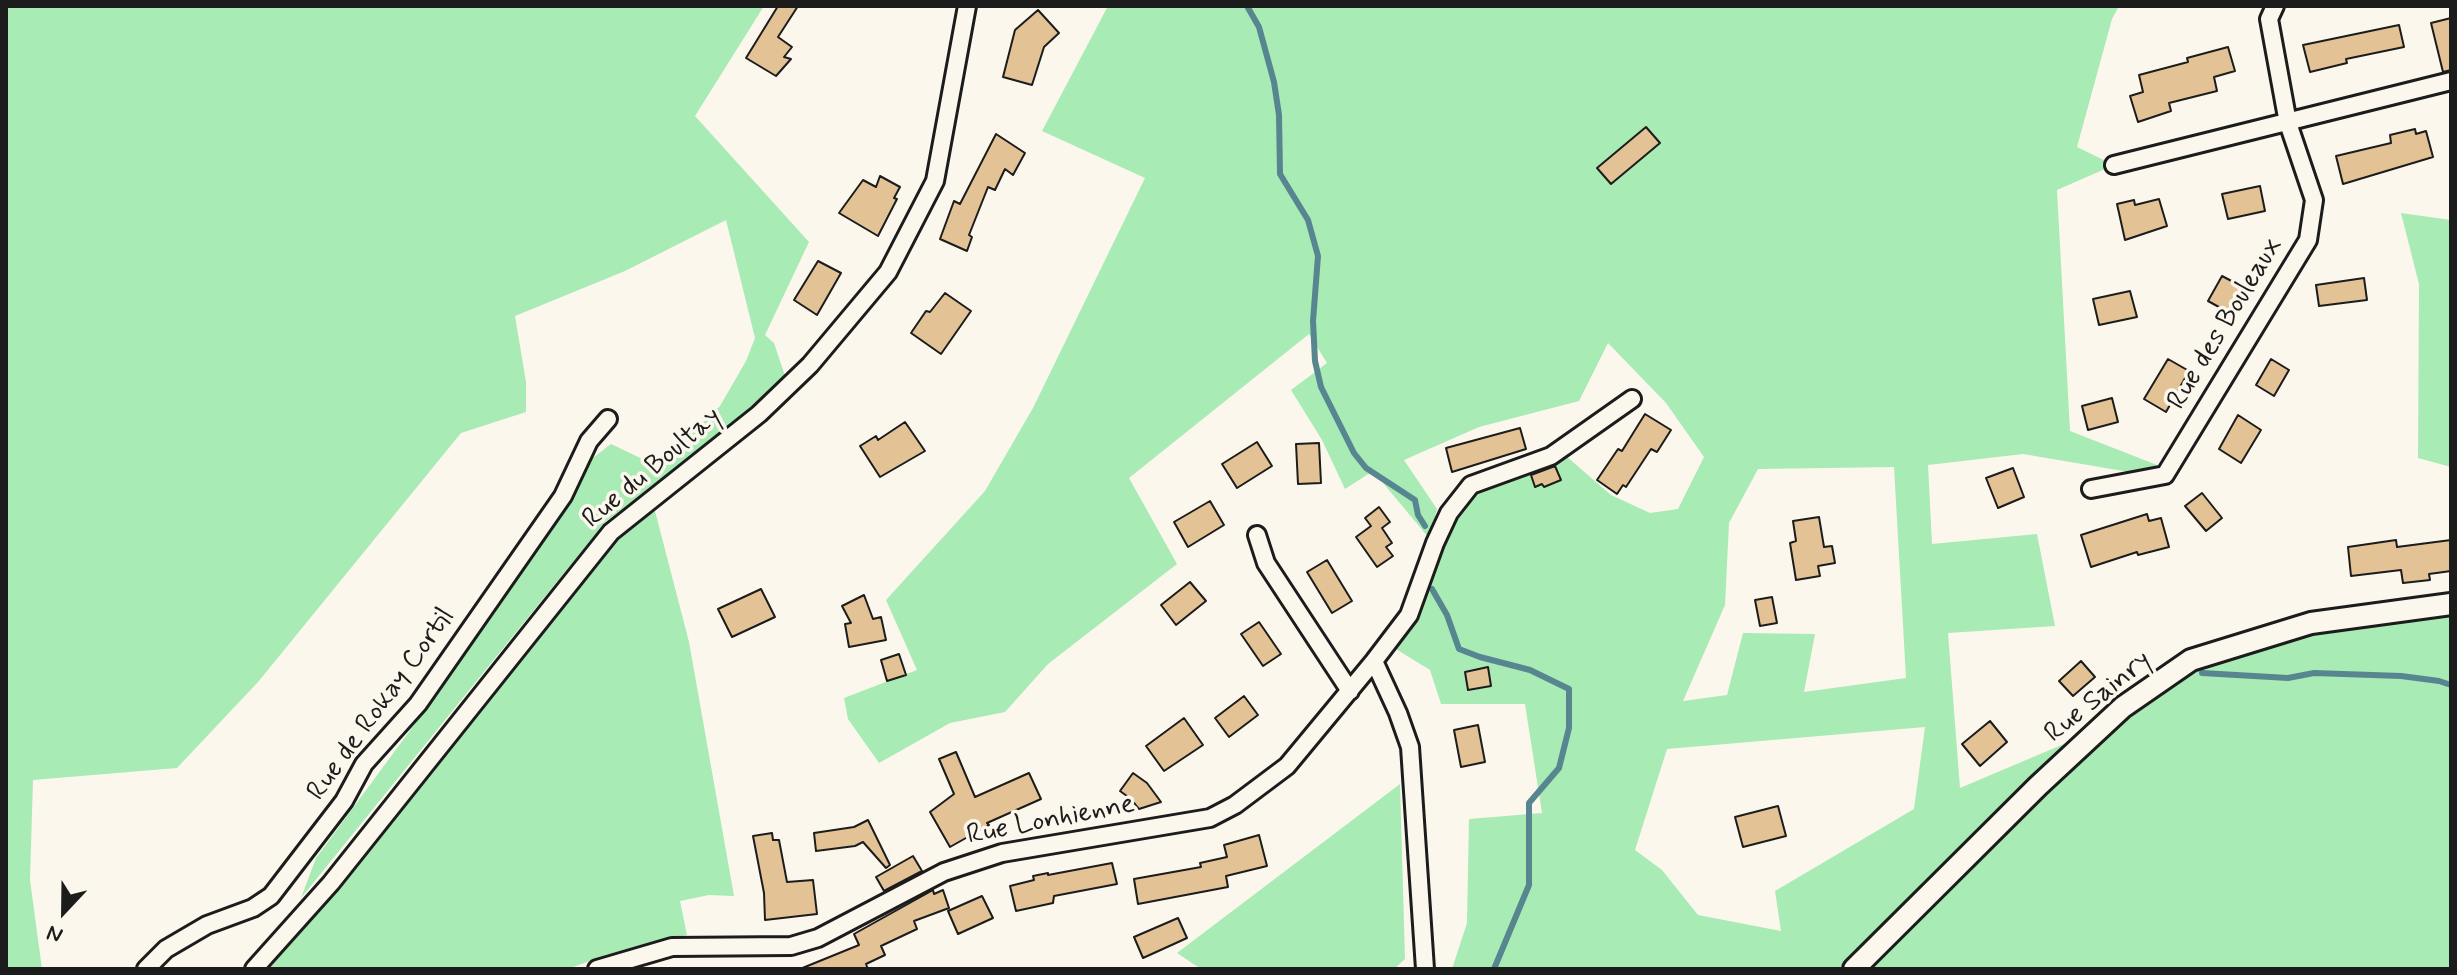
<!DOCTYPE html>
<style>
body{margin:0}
#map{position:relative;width:2457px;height:975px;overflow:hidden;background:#fbf7ec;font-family:Mynerve,sans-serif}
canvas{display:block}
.frame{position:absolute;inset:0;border:8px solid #1c1c1c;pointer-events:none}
.north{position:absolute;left:24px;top:871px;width:80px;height:80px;-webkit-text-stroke:6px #fbf7ec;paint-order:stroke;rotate:202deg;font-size:22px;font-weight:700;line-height:32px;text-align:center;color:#1c1c1c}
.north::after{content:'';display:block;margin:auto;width:28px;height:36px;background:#1c1c1c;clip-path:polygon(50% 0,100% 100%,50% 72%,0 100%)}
</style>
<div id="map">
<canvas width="2457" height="975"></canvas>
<div class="frame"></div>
<div class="north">N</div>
</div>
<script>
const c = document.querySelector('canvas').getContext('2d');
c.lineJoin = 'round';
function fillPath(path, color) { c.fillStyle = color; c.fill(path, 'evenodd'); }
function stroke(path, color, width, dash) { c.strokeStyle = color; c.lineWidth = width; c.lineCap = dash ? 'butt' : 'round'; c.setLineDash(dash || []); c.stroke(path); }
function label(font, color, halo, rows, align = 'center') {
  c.font = font + ' Mynerve,sans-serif'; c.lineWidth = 7; c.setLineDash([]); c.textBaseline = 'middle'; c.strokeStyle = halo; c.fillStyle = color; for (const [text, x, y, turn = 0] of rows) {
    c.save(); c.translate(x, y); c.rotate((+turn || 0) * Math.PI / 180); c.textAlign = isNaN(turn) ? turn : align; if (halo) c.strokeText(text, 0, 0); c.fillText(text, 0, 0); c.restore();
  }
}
fillPath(new Path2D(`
 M6 6H764L695 116 809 242 765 335 774 343 785 376 709 447 606 521 301 898 316 858 431 702 547 533 578 484 585 464 611 444 657 466 720 406 746 361 755 338 726 220 625 271 515 316 526 382V412L461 433 258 682 177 768 33 780 30 880 42 969H6Z
 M1108 6H2119L2112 19 2077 147 2114 165 2057 190 2070 431 2157 465 2135 473 2023 454 1928 465 1932 544 2037 534 2055 626 1948 633 1960 788 2071 741 2019 797 1838 969H1452L1467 923 1469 819 1542 813 1525 704H1441L1430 670 1391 646 1441 546 1474 493 1566 456 1611 495 1650 513 1678 509 1704 457 1666 403 1608 343 1579 401 1479 427 1404 460 1437 509 1429 538 1373 471 1345 489 1322 440 1291 390 1327 363 1309 334 1129 478 1177 564 1048 664 1005 712 950 723 879 763 848 719 844 698 917 670 886 600 985 491 1033 408 1145 178 1042 131ZM1894 467 1906 678 1804 692 1815 634 1743 633 1727 695 1683 701 1725 605 1729 523 1758 469ZM1925 727 1914 809 1775 891 1781 931 1698 915 1662 870 1635 850 1667 749Z
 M2401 213 2451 220V467L2418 458 2419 284Z
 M655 511 689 642 734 896 709 895 680 901 687 935 605 955 568 969H269L375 845 509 670 629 524Z
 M2451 614V969H1864L2066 763 2132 713 2200 665 2307 634Z
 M1400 784 1405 959 1394 969H1201L1177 953Z`), '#a8ebb5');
stroke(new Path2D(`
 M1247 6 1259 27 1274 82 1279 115 1280 174 1308 220 1318 256 1313 321 1315 361 1321 387 1354 453 1366 468 1415 500 1418 515 1425 526
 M1432 589 1447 615 1459 649 1480 657 1530 670 1569 689V728L1559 768 1529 803V885L1494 969
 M2202 673 2288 678 2314 673 2401 676 2439 681 2451 685`), '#578690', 6);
const building = new Path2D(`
 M778 6H798L778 37 792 47 784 57 791 59 776 76 746 58Z
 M1038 10 1059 33 1044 47 1032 85 1003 77 1015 30Z
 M2451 18V70L2443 72 2431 23Z
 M2399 25 2404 47 2346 59 2347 63 2310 72 2303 45Z
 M2228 47 2235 71 2214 77 2217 91 2169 103 2171 111 2138 122 2130 96 2143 92 2139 75 2188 62 2187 58Z
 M1646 127 1660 143 1611 184 1597 168Z
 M2415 129 2416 134 2426 131 2433 157 2343 184 2336 156 2391 143 2390 135Z
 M996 134 1025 153 1013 175 1005 169 995 190 988 187 969 235 972 237 967 251 940 239 954 201 960 204Z
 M880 176 900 187 894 198 897 199 878 236 839 213 863 180 876 187Z
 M2260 186 2265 211 2228 219 2222 194Z
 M2159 199 2167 226 2125 240 2117 204 2134 200 2135 205Z
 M818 261 841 273 817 315 794 300Z
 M2222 276 2243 287 2228 312 2208 301Z
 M2364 278 2367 300 2319 306 2316 285Z
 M2130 291 2137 317 2099 325 2093 299Z
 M945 293 971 311 941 354 911 333 926 311 930 312Z
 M2168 359 2189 371 2166 412 2144 399Z
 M2271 359 2289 370 2274 396 2256 385Z
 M2112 398 2118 422 2088 430 2082 406Z
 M1645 414 1671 430 1657 452 1651 449 1626 487 1623 485 1617 494 1597 480 1618 449 1622 451Z
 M2238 415 2261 430 2241 463 2219 449Z
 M905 422 925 451 880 477 860 446 876 436 878 440Z
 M1520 428 1526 449 1452 472 1446 448Z
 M1257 442 1272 466 1237 488 1222 464Z
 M1319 443 1321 483 1298 484 1296 444Z
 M1555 466 1561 480 1544 487 1542 484 1535 487 1531 475Z
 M2013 468 2024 497 1998 508 1986 478Z
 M2202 493 2222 518 2206 531 2185 506Z
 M1210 501 1224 525 1188 547 1174 522Z
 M1379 507 1390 522 1382 528 1392 543 1386 547 1393 556 1377 567 1356 537 1371 526 1365 518Z
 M2147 514 2149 521 2161 518 2169 547 2138 555 2137 552 2091 567 2081 535Z
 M1819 517 1824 547 1832 546 1835 563 1818 566 1820 576 1796 580 1790 543 1796 541 1793 521Z
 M2396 540 2397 547 2451 540V571L2429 574 2430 580 2403 583 2401 570 2351 576 2348 547Z
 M1327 560 1352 601 1332 613 1307 572Z
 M1190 582 1206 601 1176 625 1161 605Z
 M761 589 775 617 732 637 718 609Z
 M864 595 873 619 881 617 886 640 849 647 845 624 851 623 842 606Z
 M1772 597 1777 623 1760 626 1755 600Z
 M1259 622 1281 654 1263 666 1241 634Z
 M899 654 906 675 887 681 881 660Z
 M2081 661 2095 677 2073 696 2059 681Z
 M1488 667 1491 686 1468 690 1465 672Z
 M1244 696 1258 715 1229 737 1215 718Z
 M1184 718 1203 745 1164 771 1146 746Z
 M1990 721 2007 742 1980 766 1962 744Z
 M1478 725 1485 762 1461 767 1454 730Z
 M956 752 975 797 1029 773 1041 799 987 823 989 825 950 847 930 812 954 794 939 759Z
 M1133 773 1147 783 1161 802 1139 809 1131 799 1120 791Z
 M1778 806 1786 836 1743 847 1735 817Z
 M868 820 890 865 886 868 863 842 855 846 816 851 814 833 854 827Z
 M772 833 773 840H779L787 882 813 880 817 914 765 920 764 893 753 836Z
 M1259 835 1267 866 1226 876 1228 887 1138 904 1134 879 1201 867 1200 863 1227 857 1224 845Z
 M913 856 922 871 884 891 876 877Z
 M1112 863 1117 884 1054 896 1053 903 1016 911 1010 886 1034 880 1033 876 1048 873V875Z
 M933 890 934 894 943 890 949 908 914 921 917 929 881 946 885 955 866 964 868 969H800L859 945 854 934Z
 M982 896 993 918 958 934 948 911Z
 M1178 918 1187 938 1143 958 1134 937Z`);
fillPath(building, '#e3c295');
stroke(building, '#1c1c1c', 2);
const minor = new Path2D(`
 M2114 165 2451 81
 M2091 489 2165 475 2308 240 2314 200 2288 123 2269 19 2275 6
 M1257 535 1266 563 1350 691
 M1374 661 1398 713 1410 747 1425 969
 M146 969 166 949 207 925 253 908 271 896 344 801 364 764 418 704 563 496 589 441 608 419
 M254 969 331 883 611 532 759 414 810 365 888 272 935 181 967 6
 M597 969 672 947 791 946 818 938 944 872 1002 853 1210 818 1235 805 1287 766 1374 661 1409 615 1435 543 1449 513 1471 485 1551 456 1632 399`);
const tertiary = new Path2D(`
 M1854 969 2038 786 2123 707 2191 660 2311 623 2451 604`);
stroke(minor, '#1c1c1c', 22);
stroke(tertiary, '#1c1c1c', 26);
stroke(minor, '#fbf7ec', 16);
stroke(tertiary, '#fbf7ec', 20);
label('28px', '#1c1c1c', '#fbf7ec', [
 ["Rue des Bouleaux",2226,324,-59],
 ["Rue du Boultay",653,469,-40],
 ["Rue Sainry",2099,698,-39],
 ["Rue de Rokay Cortil",382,705,-54],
 ["Rue Lonhienne",1051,821,-11]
]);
</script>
